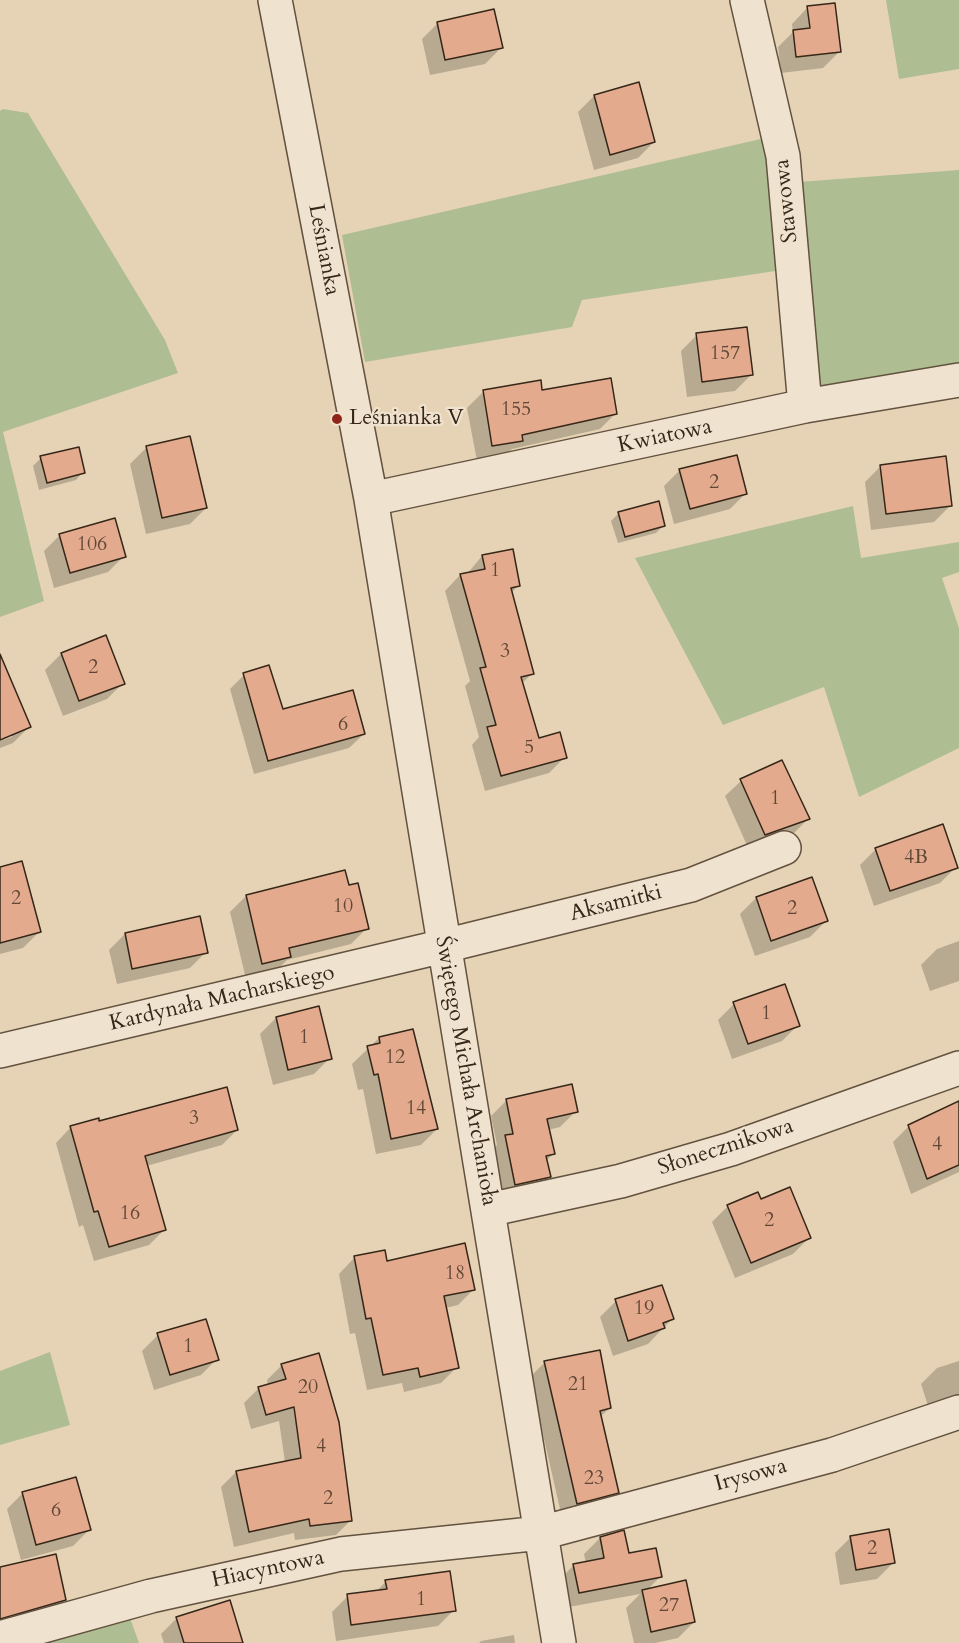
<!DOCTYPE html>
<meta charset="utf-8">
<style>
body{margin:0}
canvas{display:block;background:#e6d3b5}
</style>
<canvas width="959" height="1643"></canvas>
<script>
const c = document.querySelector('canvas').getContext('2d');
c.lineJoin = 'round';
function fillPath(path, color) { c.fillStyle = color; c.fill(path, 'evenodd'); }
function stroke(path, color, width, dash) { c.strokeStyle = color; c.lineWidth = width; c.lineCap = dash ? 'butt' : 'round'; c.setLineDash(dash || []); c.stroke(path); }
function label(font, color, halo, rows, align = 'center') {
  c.font = font + ' Cardo,serif'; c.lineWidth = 4.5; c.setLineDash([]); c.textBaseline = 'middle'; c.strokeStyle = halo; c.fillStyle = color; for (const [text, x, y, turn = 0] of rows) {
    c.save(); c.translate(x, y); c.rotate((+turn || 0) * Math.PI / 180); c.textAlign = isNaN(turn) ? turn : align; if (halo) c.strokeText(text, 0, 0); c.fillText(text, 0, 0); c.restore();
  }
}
fillPath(new Path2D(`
 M886 0H959V69L899 79Z
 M3 109 28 113 165 340 178 373 3 432 44 601 0 617V111Z
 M765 138 782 270 582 300 572 327 365 362 342 235Z
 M959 170V380L805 406 785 183Z
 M853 506 861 558 959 542V572L942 578 959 628V748L859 797 824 687 723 725 635 558Z
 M50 1352 70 1425 0 1445V1371Z
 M129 1615 139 1643H26Z`), '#afbe92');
fillPath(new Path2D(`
 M808 7 839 52 823 68 781 73 778 47 793 32 792 24Z
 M438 23 501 48 485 64 430 75 422 39Z
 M594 96 654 142 638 158 594 170 578 112Z
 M697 335 751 375 735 391 687 397 681 351Z
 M483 392H541L616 413 600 429 512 449 505 456 477 461 467 408Z
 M189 438 206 508 190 524 146 534 130 464 146 448Z
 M41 458 83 472 76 480 39 490 33 466Z
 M881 466 950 506 934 522 871 530 865 482Z
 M680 470 746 493 730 509 674 524 664 486Z
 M619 513 664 525 656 533 618 543 611 521Z
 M60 535 124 556 108 572 54 588 44 551Z
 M482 556 518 586 511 593 533 673 521 684 538 740 565 757 549 773 485 791 472 745 479 737 465 686 470 681 445 591 460 575 467 574Z
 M61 654 123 683 107 699 63 716 45 670Z
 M244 675 282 711 364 734 349 748 254 774 230 689Z
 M0 679 29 727 13 743 0 748V741L12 737V733L0 738Z
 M741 781 808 819 792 835 749 850 725 796Z
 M876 849 956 867 940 883 874 906 860 865Z
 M0 868 39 932 23 948 0 954Z
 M811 879 826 921 810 937 755 956 740 914 756 898Z
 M348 887 367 928 351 944 287 960 274 973 246 979 230 912 246 896Z
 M125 934 206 952 190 968 117 984 109 950Z
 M959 941V981L930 991 921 965 937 949Z
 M734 1004 798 1025 782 1041 732 1059 718 1020Z
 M276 1018 330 1058 314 1074 273 1085 260 1034Z
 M379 1038 437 1129 421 1145 376 1154 363 1089 358 1090 352 1064Z
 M226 1089 237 1130 222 1145 146 1166 165 1229 149 1245 94 1261 83 1225 79 1227 56 1143 71 1127Z
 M507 1100 576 1111 560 1127 548 1130 553 1154 546 1161 549 1177 533 1193 499 1200 490 1153 497 1145 491 1116Z
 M959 1112V1172L911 1194 893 1142 909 1126Z
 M728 1206 809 1238 793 1254 735 1278 712 1222Z
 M355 1257 386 1262 474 1289 458 1305 445 1308 457 1367 441 1383 404 1392 402 1383 367 1390 355 1333 350 1334 339 1274Z
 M616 1301 672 1319 648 1344 613 1356 600 1317Z
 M158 1335 217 1359 201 1375 154 1390 142 1351Z
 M959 1361V1403L930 1412 921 1384 937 1368Z
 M545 1362 610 1408 600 1417 617 1492 602 1507 562 1518 530 1377Z
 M282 1365 351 1520 336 1535 295 1540 294 1533 234 1547 221 1487 236 1472 285 1462 279 1421 251 1429 244 1403 259 1388 268 1385 267 1380Z
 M23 1493 89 1530 73 1546 21 1560 7 1509Z
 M851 1537 893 1563 877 1579 840 1585 835 1553Z
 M600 1538 660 1577 646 1591 694 1622 678 1638 655 1643H634L626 1608 640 1594 563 1608 558 1581 574 1565 586 1563 584 1554Z
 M0 1569 65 1600 49 1616 0 1630Z
 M386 1581 454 1610 438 1626 336 1641 332 1612 348 1596 376 1592Z
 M177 1618 239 1643H164L161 1634Z
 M514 1635 515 1643H479L481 1641Z`), '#0003');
const building = new Path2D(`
 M835 3 841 52 796 57 793 30 810 28 807 6Z
 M494 9 503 48 445 60 437 22Z
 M639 82 655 142 610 155 594 95Z
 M747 327 753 375 702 382 696 333Z
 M611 378 617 414 522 435 523 441 492 446 483 390 541 380 542 390Z
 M190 436 207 508 162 518 146 446Z
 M79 447 85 473 47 483 40 456Z
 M737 455 747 494 690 509 679 469Z
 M946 456 952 506 886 514 880 465Z
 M659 501 665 526 625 537 618 512Z
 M115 518 126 557 70 573 59 534Z
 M513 549 520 586 511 588 534 674 521 677 539 738 560 732 567 758 501 776 487 727 496 725 480 668 486 667 460 574 485 569 482 555Z
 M106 635 125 684 79 701 61 653Z
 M0 654 31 727 0 740Z
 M269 665 283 709 353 690 365 734 268 761 243 673Z
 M782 760 810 819 765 835 740 779Z
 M943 824 958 868 890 891 875 848Z
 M22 861 41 932 0 943V867Z
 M345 870 349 885 358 883 369 929 289 948 291 957 262 964 246 895Z
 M812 877 828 921 771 941 756 897Z
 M200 916 208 953 132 969 125 933Z
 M785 984 800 1026 748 1044 733 1002Z
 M319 1006 332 1059 288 1070 276 1017Z
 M413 1029 438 1129 391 1139 378 1074 374 1075 367 1046 380 1043 379 1037Z
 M572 1084 578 1112 547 1119 555 1154 546 1156 551 1177 515 1185 505 1135 513 1134 506 1099Z
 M227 1087 238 1130 145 1156 166 1230 109 1247 98 1211 94 1212 70 1126 99 1118V1121Z
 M959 1101V1165L927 1179 908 1125Z
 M790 1187 811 1238 751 1263 727 1205 758 1192 761 1199Z
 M465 1243 475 1290 444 1296 459 1368 420 1377 418 1368 383 1375 371 1318 366 1319 354 1256 385 1250 387 1261Z
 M662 1285 674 1319 663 1323 665 1328 628 1341 615 1299Z
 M206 1319 219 1360 170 1375 157 1333Z
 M600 1350 611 1408 600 1411 619 1493 577 1504 544 1361Z
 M319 1353 339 1422 352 1521 310 1526 309 1519 249 1532 236 1471 301 1458 294 1407 266 1415 258 1387 286 1379 281 1364Z
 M76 1477 91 1530 36 1545 22 1492Z
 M889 1529 895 1563 856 1570 850 1536Z
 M624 1530 629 1553 656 1548 662 1577 579 1593 573 1564 604 1558 600 1537Z
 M56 1554 66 1600 0 1619V1567Z
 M450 1571 456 1611 351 1625 347 1594 387 1589 385 1580Z
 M686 1580 695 1622 651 1632 642 1590Z
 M230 1600 243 1643H184L176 1617Z`);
fillPath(building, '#e3aa8e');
stroke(building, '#362718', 1.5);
const minor = new Path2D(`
 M275 0 371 499 559 1643
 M747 0 783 156 805 406
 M371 499 805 406 959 380
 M0 1051 444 946 691 885 784 848
 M488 1210 621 1181 731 1149 959 1068
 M0 1638 151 1596 341 1554 541 1533 832 1455 959 1412`);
stroke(minor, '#62523f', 36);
stroke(minor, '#efe2cf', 33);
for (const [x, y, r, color] of [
 [337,419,6,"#8f2418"]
]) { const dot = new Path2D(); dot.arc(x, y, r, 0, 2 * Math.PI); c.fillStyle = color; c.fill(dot); stroke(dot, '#efe2cf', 2); }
label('20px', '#614836', null, [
 ["157",725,354],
 ["155",516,410],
 ["2",714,483],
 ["106",92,545],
 ["1",495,571],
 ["3",505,652],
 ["2",93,668],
 ["6",343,725],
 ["5",529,748],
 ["1",775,799],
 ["4B",916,858],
 ["2",16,899],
 ["10",343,907],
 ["2",792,909],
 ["1",766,1014],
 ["1",304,1038],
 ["12",395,1058],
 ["14",416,1109],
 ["3",194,1119],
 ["4",937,1145],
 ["16",130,1214],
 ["2",769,1221],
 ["18",455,1274],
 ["19",644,1309],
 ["1",188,1347],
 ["21",578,1385],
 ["20",308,1388],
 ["4",321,1447],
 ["23",594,1479],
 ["2",328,1499],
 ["6",56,1511],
 ["2",872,1549],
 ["1",421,1600],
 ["27",669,1606]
]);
label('22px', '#362718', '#efe2cf', [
 ["Stawowa",787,201,-96],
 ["Leśnianka",323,250,79],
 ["Kwiatowa",665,437,-12],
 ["Aksamitki",616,904,-14],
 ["Kardynała Macharskiego",222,999,-13],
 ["Świętego Michała Archanioła",465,1071,80],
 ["Słonecznikowa",726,1148,-18],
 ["Irysowa",751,1476,-15],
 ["Hiacyntowa",268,1570,-12]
]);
label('22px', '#362718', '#efe2cf', [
 ["Leśnianka V",349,419]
], 'left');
</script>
